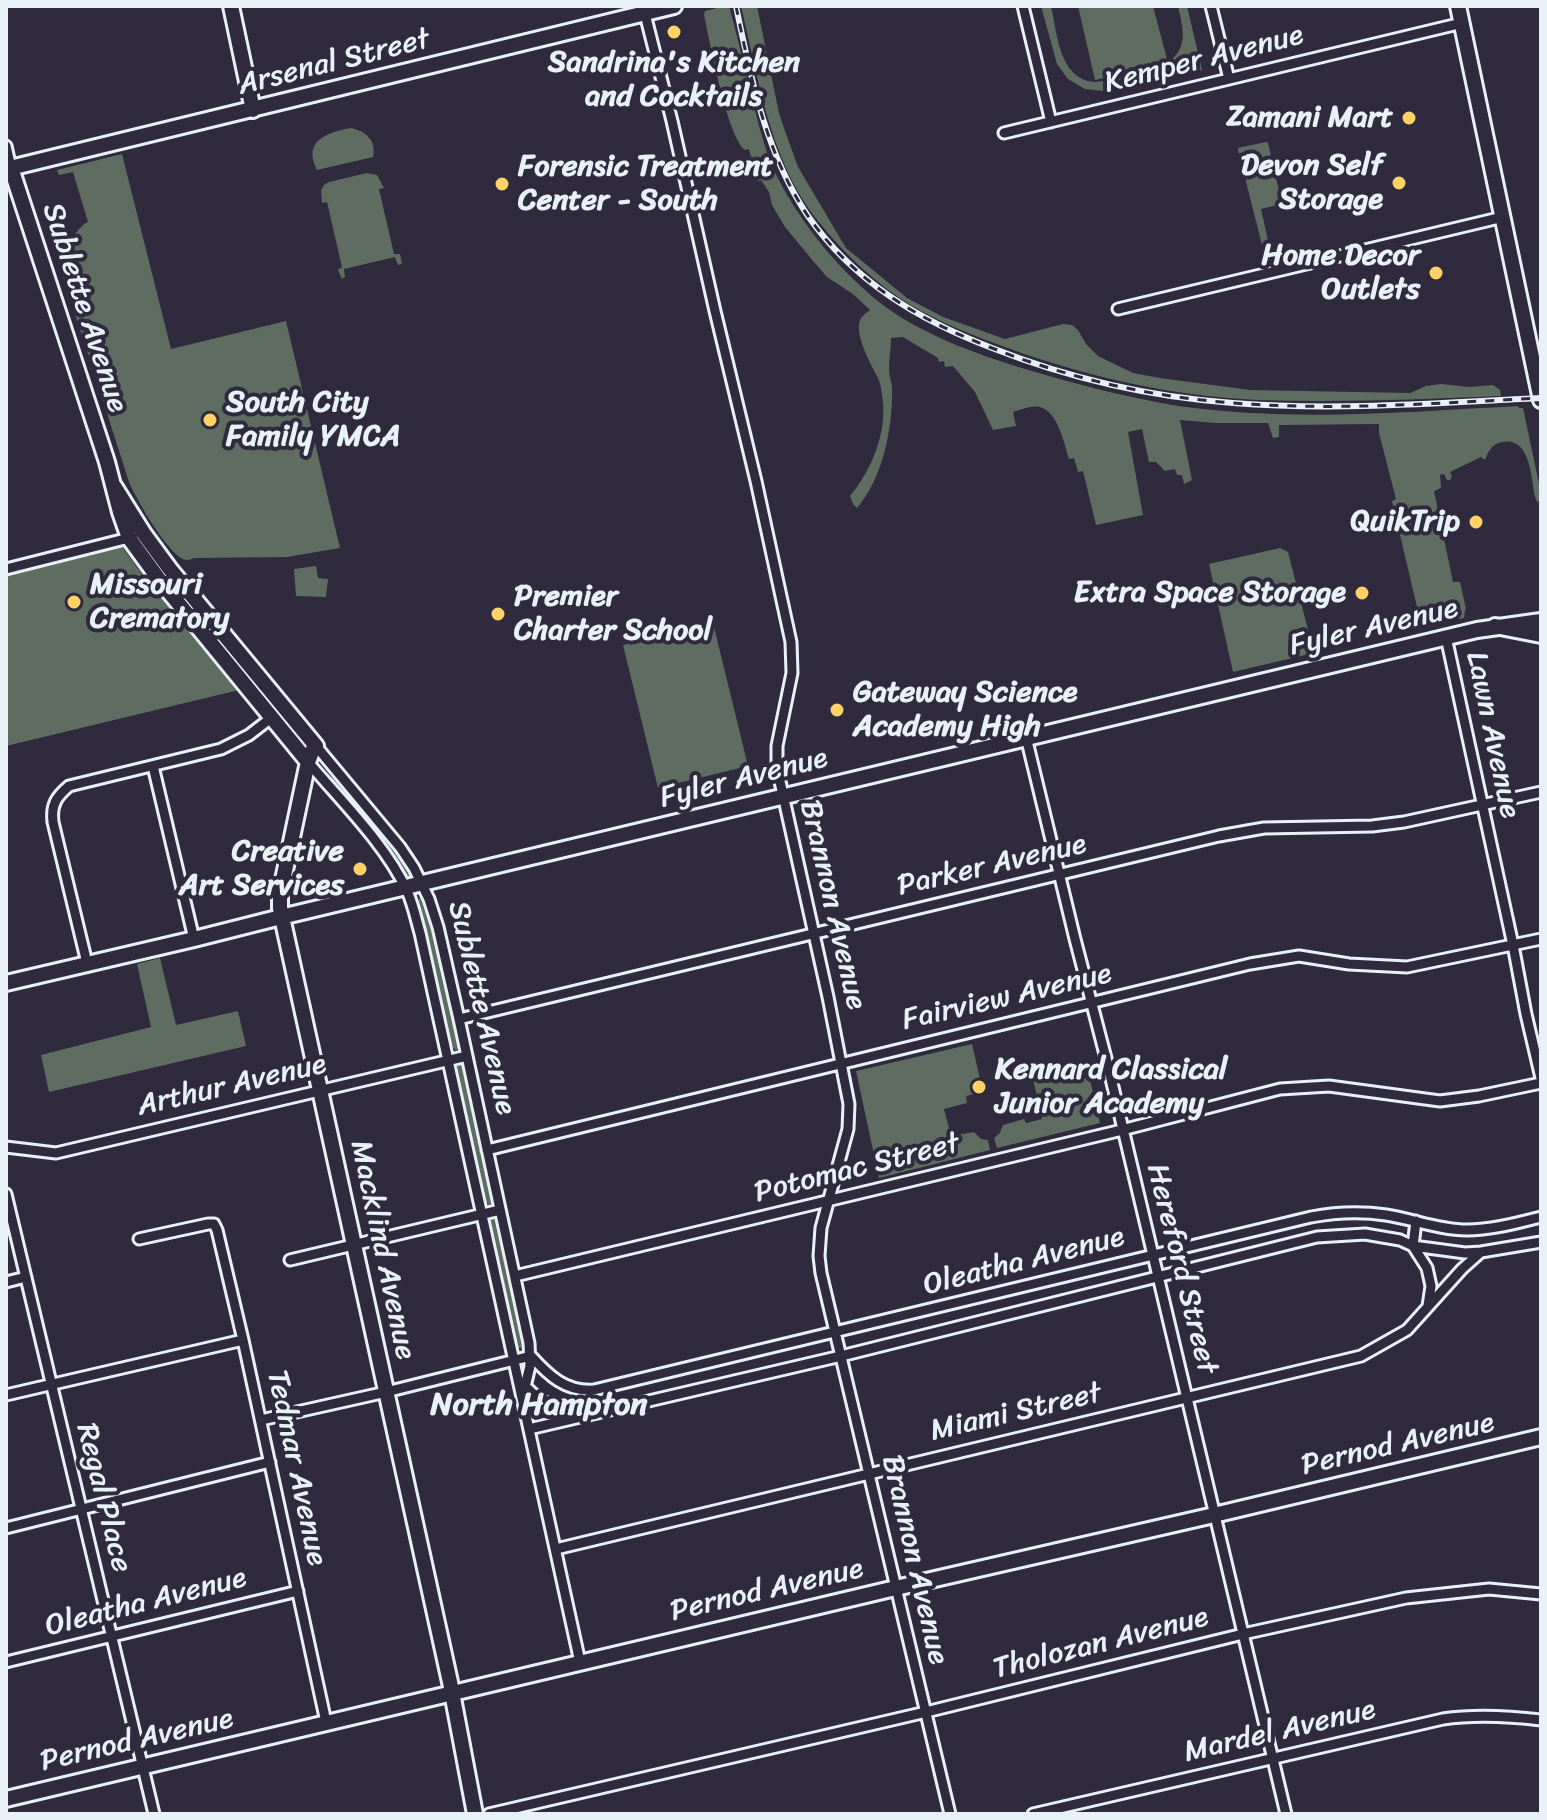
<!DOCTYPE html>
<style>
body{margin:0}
#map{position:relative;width:1547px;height:1820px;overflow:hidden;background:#2f2a3d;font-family:Sriracha,sans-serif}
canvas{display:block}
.frame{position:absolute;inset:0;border:8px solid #e8f1f8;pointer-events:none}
</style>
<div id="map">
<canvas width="1547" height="1820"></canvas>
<div class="frame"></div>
</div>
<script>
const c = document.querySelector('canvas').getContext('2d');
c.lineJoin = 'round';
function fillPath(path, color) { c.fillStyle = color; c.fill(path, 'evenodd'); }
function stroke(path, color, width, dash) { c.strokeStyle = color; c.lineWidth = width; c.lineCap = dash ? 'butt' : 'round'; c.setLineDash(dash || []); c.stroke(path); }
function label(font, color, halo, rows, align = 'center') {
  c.font = font + ' Sriracha,sans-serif'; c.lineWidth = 8; c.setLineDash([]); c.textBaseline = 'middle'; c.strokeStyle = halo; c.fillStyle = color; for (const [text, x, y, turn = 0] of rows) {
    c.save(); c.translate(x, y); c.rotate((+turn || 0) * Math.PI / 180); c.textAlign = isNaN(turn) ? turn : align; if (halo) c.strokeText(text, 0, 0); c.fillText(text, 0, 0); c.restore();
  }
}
fillPath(new Path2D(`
 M725 6H729C737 35 744 65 751 94 759 126 766 157 782 186 807 231 842 273 883 305 928 339 996 361 1049 376 1092 388 1135 399 1179 406 1291 422 1406 412 1518 406L1519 408H1523L1541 493V501L1537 502 1535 497C1531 479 1531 436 1502 442 1492 444 1488 451 1485 460L1481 457 1450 472 1452 477 1450 480H1447L1444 474 1440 475 1441 488 1434 491 1453 582H1460L1466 609 1465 610 1464 618 1422 628 1392 501 1396 499 1379 433V424L1279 425V437L1273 438 1268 423H1215L1180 420 1192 480 1184 484 1182 475H1177L1175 469 1165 471 1156 462H1149L1142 429 1128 432 1143 515 1096 525 1083 471 1078 472 1074 458 1069 459C1064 443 1058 412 1040 407 1033 405 1020 410 1013 412L1016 426 993 430 975 392 953 366 945 367 944 361 939 362 938 358 903 337 891 338C891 349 889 359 889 369 889 376 892 382 892 388 893 427 883 478 857 508L853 504 850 496C871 471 886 435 883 402 882 395 881 384 878 378 871 365 857 339 859 324 860 317 865 314 870 310L853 294 827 277 814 262 785 227 772 205 769 192 761 180 757 181 749 149 745 150C727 136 710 42 704 15L705 11Z
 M741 6H757L779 113 785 131 798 167 846 248 907 298 943 317 1005 339 1063 324 1072 325 1078 330 1086 344 1098 356 1133 373 1160 378 1250 390 1410 393 1426 386 1441 384 1469 387 1493 385 1500 390 1501 396C1421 399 1340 403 1259 400 1169 396 1078 375 994 343 962 331 930 318 901 299 868 277 839 248 814 216 769 156 758 77 741 6Z
 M1041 6H1051C1057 32 1059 79 1094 82 1105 82 1115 78 1125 76 1139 73 1155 71 1167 63L1095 80 1078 6H1153L1168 63C1189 46 1183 29 1178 6H1187L1202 70 1194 72 1190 55H1188L1172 71 1159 77 1103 91 1085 89 1068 79 1057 64Z
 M351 128C366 131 377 141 373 157L317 170C302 141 327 132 351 128Z
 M1266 142 1268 143 1282 204 1261 209 1269 245 1263 249 1238 150V148Z
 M122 154 171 349 286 321 340 548 287 557 194 558C191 559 189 560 187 560 171 560 136 499 129 482L53 245 70 239 84 224 88 222 73 172 59 175 57 170Z
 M367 173 377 175 384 188 379 189 394 254H400L402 264 398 265 395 257 344 269 345 277 342 279 338 270 342 267 327 202 322 203 321 190 325 184 329 182Z
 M117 546 123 548 141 573 239 690 6 746V574Z
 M1280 548 1288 552 1314 653 1233 672 1209 564Z
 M316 566 318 578 328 579 326 597 296 596 294 569Z
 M713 623 748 766 658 788 623 645Z
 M333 775 336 776 401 855 411 872 412 876 410 877 405 875 388 849 332 782 330 779Z
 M420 898 425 901 430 919 459 1047 456 1051 451 1045 425 927 417 901Z
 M160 958 176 1025 238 1011 246 1046 49 1092 41 1055 151 1027 137 964Z
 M972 1044 983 1092 966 1096 967 1103 944 1109 951 1136 974 1132 981 1139 988 1140 990 1150 879 1178 856 1071Z
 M460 1063 463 1068 492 1200V1204L489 1205 484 1200 456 1070 455 1066Z
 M1087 1067 1100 1123 997 1148 994 1138 1000 1133 1003 1125 1024 1119 1026 1123 1042 1119 1033 1079Z
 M491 1218H494L497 1223 523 1344 521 1348H518L515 1343 490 1224Z`), '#5f6c62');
const street = new Path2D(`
 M643 6 672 121 715 311 756 481 791 642 792 673 777 746V768L828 997 849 1104 848 1129 821 1228 819 1256 821 1273 950 1814
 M1023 6 1051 122
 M1211 6 1229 79
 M1004 133 1462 23
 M6 146 11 168
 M1118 309 1503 217
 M6 569 133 537
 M1446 637 1513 945 1526 1014 1541 1078
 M1026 737 1075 939 1108 1066 1286 1814
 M316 746 400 847 414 868 429 899 438 927 459 1019 529 1343 530 1366 523 1395
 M308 762C341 801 386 845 407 891 413 904 416 919 420 933L580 1662
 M153 766 194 939
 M87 963 53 822C51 805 56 797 69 786L221 749 249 735 271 718
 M459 1019 1219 836 1264 828 1372 826 1404 822 1541 792
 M6 1147 56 1153 467 1056
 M487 1150 1250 964 1299 956 1349 964 1407 967 1541 939
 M6 1194 154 1814
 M1416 1221 1413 1246 1427 1268 1431 1286 1428 1306
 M139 1239 208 1224H214L217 1230 243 1340 326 1722
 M290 1260 500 1210
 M515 1276 1122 1130 1280 1089 1329 1086 1440 1101 1479 1096 1541 1083
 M6 1282 26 1277
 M522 1382C535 1400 559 1411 581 1413
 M6 1395 243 1340
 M261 1420 386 1392 531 1356C549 1376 566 1392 594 1390L1311 1217C1337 1212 1360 1211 1386 1215 1413 1219 1439 1230 1467 1230 1492 1230 1517 1223 1541 1217
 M529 1429 841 1356 1317 1237 1365 1234 1400 1240 1413 1246 1465 1253 1481 1252 1541 1242
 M6 1528 270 1462
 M556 1549 1361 1356 1407 1330 1462 1269 1481 1252
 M6 1662 298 1591
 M489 1814 926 1712 1243 1634 1406 1598 1489 1589 1541 1594
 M1033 1814 1443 1719C1476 1714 1508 1716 1541 1720`);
const secondary = new Path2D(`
 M231 6 253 110
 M11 168 107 462 120 512 129 538 161 582 308 762
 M6 169 674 6
 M114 486 144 534 169 568 316 746 313 749 308 762 280 894V908L450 1682 475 1814
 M6 983 194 939 281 917 1477 630 1541 621
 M6 1799 887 1590 1214 1515 1541 1437`);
const primary = new Path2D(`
 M1458 6 1541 400
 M1495 626 1541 635`);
stroke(street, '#e8f1f8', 15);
stroke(secondary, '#e8f1f8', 20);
stroke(primary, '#e8f1f8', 20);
stroke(street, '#2f2a3d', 9);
stroke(secondary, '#2f2a3d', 14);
stroke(primary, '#2f2a3d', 14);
const rail = new Path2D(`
 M736 6C751 79 766 154 808 216 854 282 919 320 992 348 1068 378 1151 397 1233 403 1335 411 1438 403 1541 398`);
stroke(rail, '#e8f1f8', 6);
stroke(rail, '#2f2a3d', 3, [9]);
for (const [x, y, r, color] of [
 [674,32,8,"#ffd166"],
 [1409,118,8,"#ffd166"],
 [1399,183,8,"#ffd166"],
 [502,184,8,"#ffd166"],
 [1436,273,8,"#ffd166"],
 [210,420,8,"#ffd166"],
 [1476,522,8,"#ffd166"],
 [1362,593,8,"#ffd166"],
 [74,602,8,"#ffd166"],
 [498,614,8,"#ffd166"],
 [837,710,8,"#ffd166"],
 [360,869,8,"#ffd166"],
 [979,1087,8,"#ffd166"]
]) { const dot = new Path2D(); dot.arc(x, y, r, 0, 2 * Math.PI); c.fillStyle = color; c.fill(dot); stroke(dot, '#2f2a3d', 3); }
label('30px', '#e8f1f8', '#2f2a3d', [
 ["Kemper Avenue",1204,60,-14],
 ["Arsenal Street",334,63,-14],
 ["Sublette Avenue",84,308,72],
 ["Fyler Avenue",1374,628,-13],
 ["Lawn Avenue",1492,735,78],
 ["Fyler Avenue",744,779,-14],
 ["Parker Avenue",992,866,-13],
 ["Brannon Avenue",832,905,77],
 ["Fairview Avenue",1007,998,-13],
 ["Sublette Avenue",481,1008,77],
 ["Arthur Avenue",232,1086,-13],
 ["Potomac Street",857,1169,-14],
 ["Macklind Avenue",382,1250,78],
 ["Oleatha Avenue",1024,1262,-14],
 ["Hereford Street",1181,1269,76],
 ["Miami Street",1016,1413,-13],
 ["Pernod Avenue",1398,1445,-13],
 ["Tedmar Avenue",296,1468,78],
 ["Regal Place",103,1498,76],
 ["Brannon Avenue",914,1560,77],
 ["Pernod Avenue",767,1591,-13],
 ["Oleatha Avenue",146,1603,-14],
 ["Tholozan Avenue",1101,1644,-14],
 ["Mardel Avenue",1280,1732,-13],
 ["Pernod Avenue",137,1741,-13]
]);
label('bold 30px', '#e8f1f8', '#2f2a3d', [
 ["Sandrina's Kitchen",674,63,"center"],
 ["and Cocktails",674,97,"center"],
 ["Zamani Mart",1393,118],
 ["Devon Self",1383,166],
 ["Storage",1383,200],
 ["Forensic Treatment",518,167,"left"],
 ["Center - South",518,201,"left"],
 ["Home Decor",1420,256],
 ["Outlets",1420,290],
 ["South City",226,403,"left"],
 ["Family YMCA",226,437,"left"],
 ["QuikTrip",1460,522],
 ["Missouri",90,585,"left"],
 ["Crematory",90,619,"left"],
 ["Extra Space Storage",1346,593],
 ["Premier",514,597,"left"],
 ["Charter School",514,631,"left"],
 ["Gateway Science",853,693,"left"],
 ["Academy High",853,727,"left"],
 ["Creative",344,852],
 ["Art Services",344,886],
 ["Kennard Classical",995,1070,"left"],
 ["Junior Academy",995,1104,"left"]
], 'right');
label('bold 32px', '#e8f1f8', '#2f2a3d', [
 ["North Hampton",539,1406]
]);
</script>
